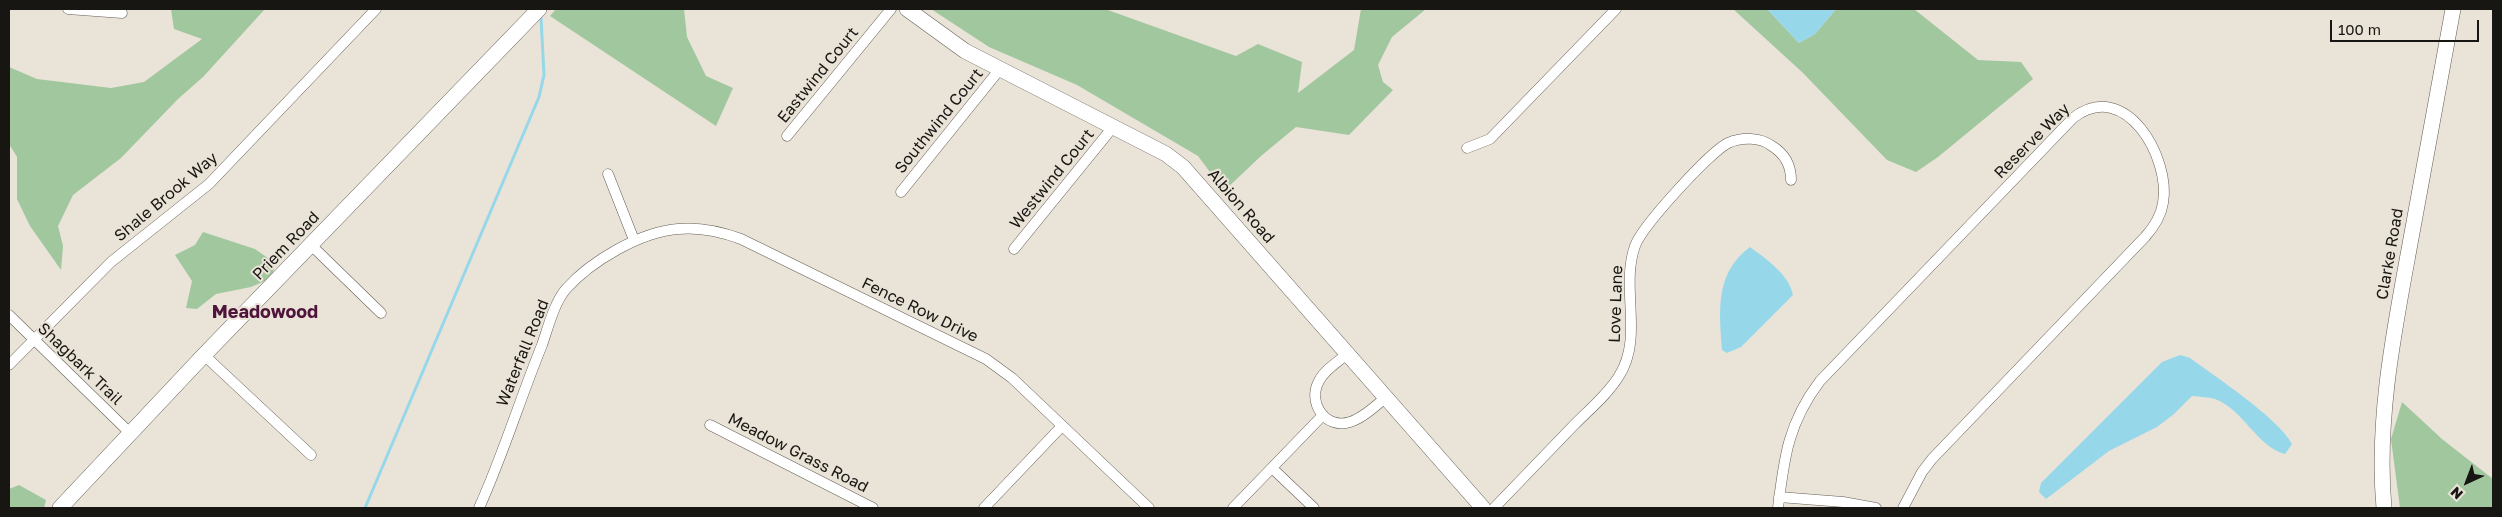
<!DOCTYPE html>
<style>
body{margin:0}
#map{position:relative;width:2502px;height:517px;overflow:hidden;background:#eae3d8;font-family:"Golos Text",sans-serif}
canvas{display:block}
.frame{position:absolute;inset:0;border:10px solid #181612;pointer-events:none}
.north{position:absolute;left:2442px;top:457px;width:50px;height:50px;-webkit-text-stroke:4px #eae3d8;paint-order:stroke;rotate:223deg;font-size:14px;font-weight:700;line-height:20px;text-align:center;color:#181612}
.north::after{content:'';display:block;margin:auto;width:18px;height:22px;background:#181612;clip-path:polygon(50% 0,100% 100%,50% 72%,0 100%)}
.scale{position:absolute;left:2330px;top:20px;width:149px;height:22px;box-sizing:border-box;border:2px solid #181612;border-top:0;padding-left:6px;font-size:15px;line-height:18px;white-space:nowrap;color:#181612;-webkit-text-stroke:4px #eae3d8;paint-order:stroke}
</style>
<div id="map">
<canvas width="2502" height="517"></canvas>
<div class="frame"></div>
<div class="north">N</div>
<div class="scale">100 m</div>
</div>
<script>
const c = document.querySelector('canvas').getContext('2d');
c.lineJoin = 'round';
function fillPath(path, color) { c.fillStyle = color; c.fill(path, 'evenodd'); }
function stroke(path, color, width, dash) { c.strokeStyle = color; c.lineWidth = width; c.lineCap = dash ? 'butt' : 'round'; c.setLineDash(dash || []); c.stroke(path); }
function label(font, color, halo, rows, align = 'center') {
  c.font = font + ' "Golos Text",sans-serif'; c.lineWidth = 4; c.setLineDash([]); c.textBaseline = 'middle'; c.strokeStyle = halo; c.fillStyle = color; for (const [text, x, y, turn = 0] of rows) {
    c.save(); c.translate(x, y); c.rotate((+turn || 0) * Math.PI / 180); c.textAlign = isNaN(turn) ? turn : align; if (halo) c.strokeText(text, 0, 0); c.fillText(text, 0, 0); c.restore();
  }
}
fillPath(new Path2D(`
 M171 9H265L203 77 178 99 121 158 73 195 58 226 63 246 61 270 30 226 17 199V157L9 144V67L37 79 111 88 144 82 202 39 174 29Z
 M556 9H684L687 37 706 76 733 88 716 126 550 16Z
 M931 9H1105L1236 56 1258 44 1302 62 1298 93 1354 50 1361 9H1426L1392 37 1378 65 1383 82 1393 90 1349 135 1296 127 1261 156 1224 191 1198 156 1077 85 989 47Z
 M1733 9H1767L1799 43 1815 34 1836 9H1914L1978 60 2021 62 2033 79 1938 157 1916 172 1887 160 1802 72Z
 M203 232 255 249 275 263 272 278 251 287 216 294 197 309 186 308 192 281 175 255 195 245Z
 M2402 402 2442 439 2493 479V508H2400L2391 439Z
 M19 485 46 500 44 508H9V489Z`), '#a1c79f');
fillPath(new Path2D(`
 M1767 9H1836L1815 34 1799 43Z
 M1750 247C1766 259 1789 274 1793 295L1741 347 1727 353 1722 350C1719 310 1715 273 1750 247Z
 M2180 355 2190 358C2217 378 2277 417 2292 444L2285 454C2256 446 2244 410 2215 399 2208 397 2199 397 2192 396L2174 414 2157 427 2109 451 2046 499 2039 492 2041 483 2162 362Z`), '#96d8ea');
stroke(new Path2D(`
 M365 508 539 97 544 75 541 18`), '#96d8ea', 3);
const street = new Path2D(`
 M68 9 122 13
 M787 136 891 9
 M1467 148 1490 139 1616 9
 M608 174 634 240
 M901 192 1000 69
 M311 245 381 313
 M1014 249 1113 127
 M9 315 131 434
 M1347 354C1338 362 1324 370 1319 381 1307 402 1325 430 1350 422 1363 418 1374 407 1385 398
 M204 355 311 455
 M9 365 111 262 209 184 376 9
 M710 425 873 508
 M1272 468 1314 508
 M1779 497 1843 502 1876 508
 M479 508C503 455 520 399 542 345 548 328 554 303 566 289 591 261 640 232 678 229 698 227 722 232 741 239L986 359 1012 378 1149 508
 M984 508 1062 426
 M1233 508 1323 415
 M1494 508C1521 480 1548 452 1575 424 1590 409 1608 394 1619 376 1644 337 1620 288 1635 246 1642 226 1710 152 1728 143 1742 137 1760 137 1772 146 1785 154 1791 165 1791 180
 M1778 508C1784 458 1788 423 1820 381L2073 118C2126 77 2171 159 2163 203 2161 216 2154 227 2145 237L1932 459 1922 472 1903 508`);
const secondary = new Path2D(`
 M907 9 965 51 1166 154 1183 167 1483 508
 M60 508 204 355 539 9
 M2384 508C2376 420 2394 331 2410 244 2424 166 2439 87 2453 9`);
stroke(street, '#645e55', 11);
stroke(secondary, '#645e55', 16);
stroke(street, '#fff', 10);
stroke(secondary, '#fff', 15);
label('16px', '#181612', '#eae3d8', [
 ["Eastwind Court",818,75,-51],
 ["Southwind Court",939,121,-51],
 ["Reserve Way",2032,141,-45],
 ["Westwind Court",1052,179,-51],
 ["Shale Brook Way",166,197,-40],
 ["Albion Road",1241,206,49],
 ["Priem Road",286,246,-46],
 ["Clarke Road",2390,254,-80],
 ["Love Lane",1616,304,-88],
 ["Fence Row Drive",920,310,26],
 ["Waterfall Road",523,353,-68],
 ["Shagbark Trail",80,364,44],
 ["Meadow Grass Road",798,453,27]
]);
label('bold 18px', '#4f143b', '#eae3d8', [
 ["Meadowood",265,312]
]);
</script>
